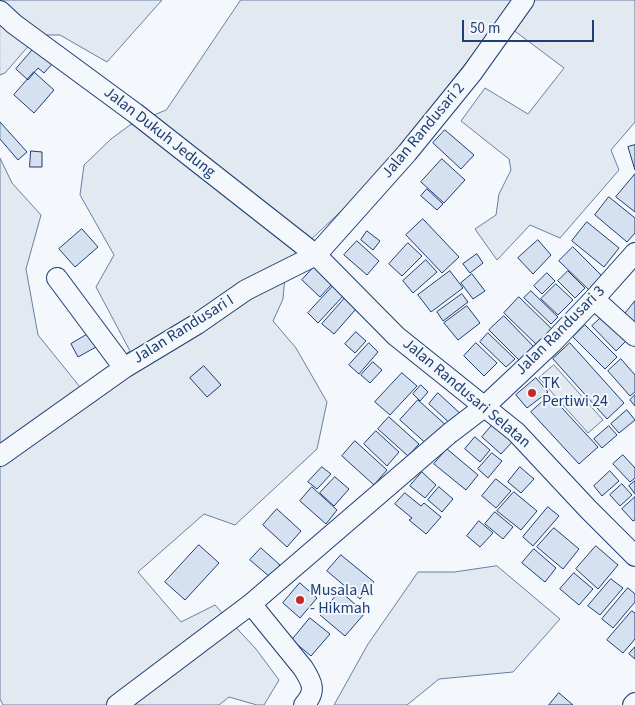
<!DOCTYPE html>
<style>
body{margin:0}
#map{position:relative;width:635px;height:705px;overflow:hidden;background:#f4f7fb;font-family:"Source Sans 3",sans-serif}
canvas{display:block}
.scale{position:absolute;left:462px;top:20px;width:132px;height:22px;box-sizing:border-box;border:2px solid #1d3f73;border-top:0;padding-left:6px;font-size:15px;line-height:18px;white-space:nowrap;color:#1d3f73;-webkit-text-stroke:4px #f4f7fb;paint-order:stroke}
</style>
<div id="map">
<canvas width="635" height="705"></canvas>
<div class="scale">50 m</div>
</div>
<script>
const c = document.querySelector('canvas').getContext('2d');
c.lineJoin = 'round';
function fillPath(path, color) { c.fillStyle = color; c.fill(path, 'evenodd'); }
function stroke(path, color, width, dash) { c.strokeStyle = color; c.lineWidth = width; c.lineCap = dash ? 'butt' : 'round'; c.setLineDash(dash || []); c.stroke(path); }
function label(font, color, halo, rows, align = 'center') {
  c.font = font + ' "Source Sans 3",sans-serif'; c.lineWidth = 4; c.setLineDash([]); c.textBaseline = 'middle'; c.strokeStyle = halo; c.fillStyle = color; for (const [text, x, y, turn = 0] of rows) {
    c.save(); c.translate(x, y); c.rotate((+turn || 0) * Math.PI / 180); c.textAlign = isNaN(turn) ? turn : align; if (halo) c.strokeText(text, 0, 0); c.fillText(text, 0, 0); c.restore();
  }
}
const green = new Path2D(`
 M0 0H162L107 62 60 35H38L5 73 0 75Z
 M241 0H635V122L611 150 619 170 560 238 530 225 497 260 475 229 496 215 499 194 511 170 509 159 461 121 485 88 528 114 564 68 500 20 372 182 286 263 283 299 273 321 296 348 327 402 317 449 235 525 204 514 138 572 181 622 215 605 256 649 279 680 264 705H257L229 697 219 705H3L0 699V158L12 183 41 215 26 269 38 335 80 387 130 351 96 287 114 255 80 195 84 165 111 139 130 125 166 110Z
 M554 365 603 420 588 433 539 378Z
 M497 566 560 619 513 672 439 679 407 705H334L368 644 418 572H454Z`);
fillPath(green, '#e3e9f0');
stroke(green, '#687fa3', 1);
const building = new Path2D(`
 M35 47 53 63 44 73 38 68 28 80 16 69Z
 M34 72 54 90 34 113 14 95Z
 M0 122 27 152 18 160 0 139Z
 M445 130 474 155 461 169 433 143Z
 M635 145V170L628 147Z
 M31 151 42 152V167H30Z
 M442 159 465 180 444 203 421 182Z
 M635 174V212L616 197Z
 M427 189 443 204 437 210 421 196Z
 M609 197 635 218V233L627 242 595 215Z
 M423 219 459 257 442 273 406 235Z
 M587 222 619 248 604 267 572 241Z
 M82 229 98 247 75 267 59 249Z
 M367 231 380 241 373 250 361 240Z
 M538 240 551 255 533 274 518 258Z
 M357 241 379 261 367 275 344 255Z
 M408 243 422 256 402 276 389 264Z
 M573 247 602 276 589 290 559 261Z
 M477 254 483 263 470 273 463 264Z
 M426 260 437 272 413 293 403 281Z
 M314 267 332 284 320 297 302 280Z
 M450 271 463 288 431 312 418 295Z
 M568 271 585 288 575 298 558 281Z
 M547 273 555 281 542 294 534 286Z
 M472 274 485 291 473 299 461 283Z
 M556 284 573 300 558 315 541 299Z
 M334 285 344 295 318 323 308 313Z
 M531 291 558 317 551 324 524 298Z
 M462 294 468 302 443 321 437 312Z
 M519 297 556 333 541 349 504 313Z
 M345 298 356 309 334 334 322 324Z
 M635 301V325L624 315Z
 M467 306 480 323 458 340 444 323Z
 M605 314 629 338 616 351 592 326Z
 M504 316 535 348 521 362 489 330Z
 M585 325 617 357 605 369 573 337Z
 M356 332 366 341 355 353 345 344Z
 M488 333 515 359 506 367 480 342Z
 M88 334 96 347 78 357 71 344Z
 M369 343 378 352 359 374 349 365Z
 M476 343 497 363 484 376 464 356Z
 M570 343 624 403 607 419 553 359Z
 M621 359 635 375V392L630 396 608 371Z
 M373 362 382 370 370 383 361 375Z
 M204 366 221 385 207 397 190 378Z
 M402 373 417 386 390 415 375 402Z
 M536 378 548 392 527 408 516 395Z
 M421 385 428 392 420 401 413 394Z
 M438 393 464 417 455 428 429 404Z
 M550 395 598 447 579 464 531 412Z
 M635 395V406L630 400Z
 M418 400 448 427 430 447 400 420Z
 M627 410 635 420 619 433 611 424Z
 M389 417 419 444 408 456 378 429Z
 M494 423 514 440 501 454 482 437Z
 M609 426 617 435 602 448 594 439Z
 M376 431 399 452 387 466 364 444Z
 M475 437 490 450 480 462 465 449Z
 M355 441 387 470 374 485 342 456Z
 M447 449 478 475 466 490 434 464Z
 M492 453 502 461 488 478 478 469Z
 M623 455 635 468V478L630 482 613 464Z
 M322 467 331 474 317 489 308 482Z
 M520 467 534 479 521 493 508 482Z
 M610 471 619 481 602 496 594 486Z
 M422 472 436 485 425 498 410 486Z
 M335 477 349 489 334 506 320 493Z
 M496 479 511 491 496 508 482 496Z
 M635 481V494L629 486Z
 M622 484 632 495 620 506 610 495Z
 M312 487 337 510 326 524 300 501Z
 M439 487 453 499 442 512 428 500Z
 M514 492 537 511 521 530 497 511Z
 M405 493 421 506 424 503 441 517 426 534 409 520 412 518 395 504Z
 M635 497V520L633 521 622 509Z
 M548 507 559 516 533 546 523 537Z
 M277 509 301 531 287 547 263 525Z
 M495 512 513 527 503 539 485 524Z
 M479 521 493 533 480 547 467 536Z
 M554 528 579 549 563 569 537 547Z
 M199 545 219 563 185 600 165 582Z
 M596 546 618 565 598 589 576 569Z
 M261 548 280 565 270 577 250 560Z
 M534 549 556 568 545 582 522 563Z
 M341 555 374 582 360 599 327 571Z
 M574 573 593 589 579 605 560 589Z
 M611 579 623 588 600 615 588 606Z
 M300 583 317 598 300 618 283 603Z
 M628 588 635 594V602L613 628 602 619Z
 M340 591 365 613 345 636 320 615Z
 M632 611 635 613V639L623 653 607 640Z
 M310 618 330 634 311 656 292 640Z
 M635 647V659L629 654Z
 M559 693 573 705H549Z`);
fillPath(building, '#d5e0f0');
stroke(building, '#1d3f73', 1);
const minor = new Path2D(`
 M0 11 14 24 135 113 316 255 396 336 516 432 588 509 635 556
 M57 278 124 368
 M594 299 635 336
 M0 456 124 368 197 324 246 290 316 255 407 153 472 73 524 0
 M251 604 303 668C312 682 317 691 304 705
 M117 705 251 604 450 433 484 407 552 343 594 299 635 253
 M633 705 635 703`);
stroke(minor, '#1d3f73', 22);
stroke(minor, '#f4f7fb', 20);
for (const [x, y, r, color] of [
 [532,393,5,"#c62828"],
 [300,600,5,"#c62828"]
]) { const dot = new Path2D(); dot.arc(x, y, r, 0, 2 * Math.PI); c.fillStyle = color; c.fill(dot); stroke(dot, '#f4f7fb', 2); }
label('16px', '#1d3f73', '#f4f7fb', [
 ["Jalan Randusari 2",424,131,-50],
 ["Jalan Dukuh Jedung",159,133,38],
 ["Jalan Randusari I",184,330,-32],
 ["Jalan Randusari 3",561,331,-45],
 ["Jalan Randusari Selatan",466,394,40]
]);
label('16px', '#1d3f73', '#f4f7fb', [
 ["TK",542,384],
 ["Pertiwi 24",542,402],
 ["Musala Al",310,591],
 ["- Hikmah",310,609]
], 'left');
</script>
